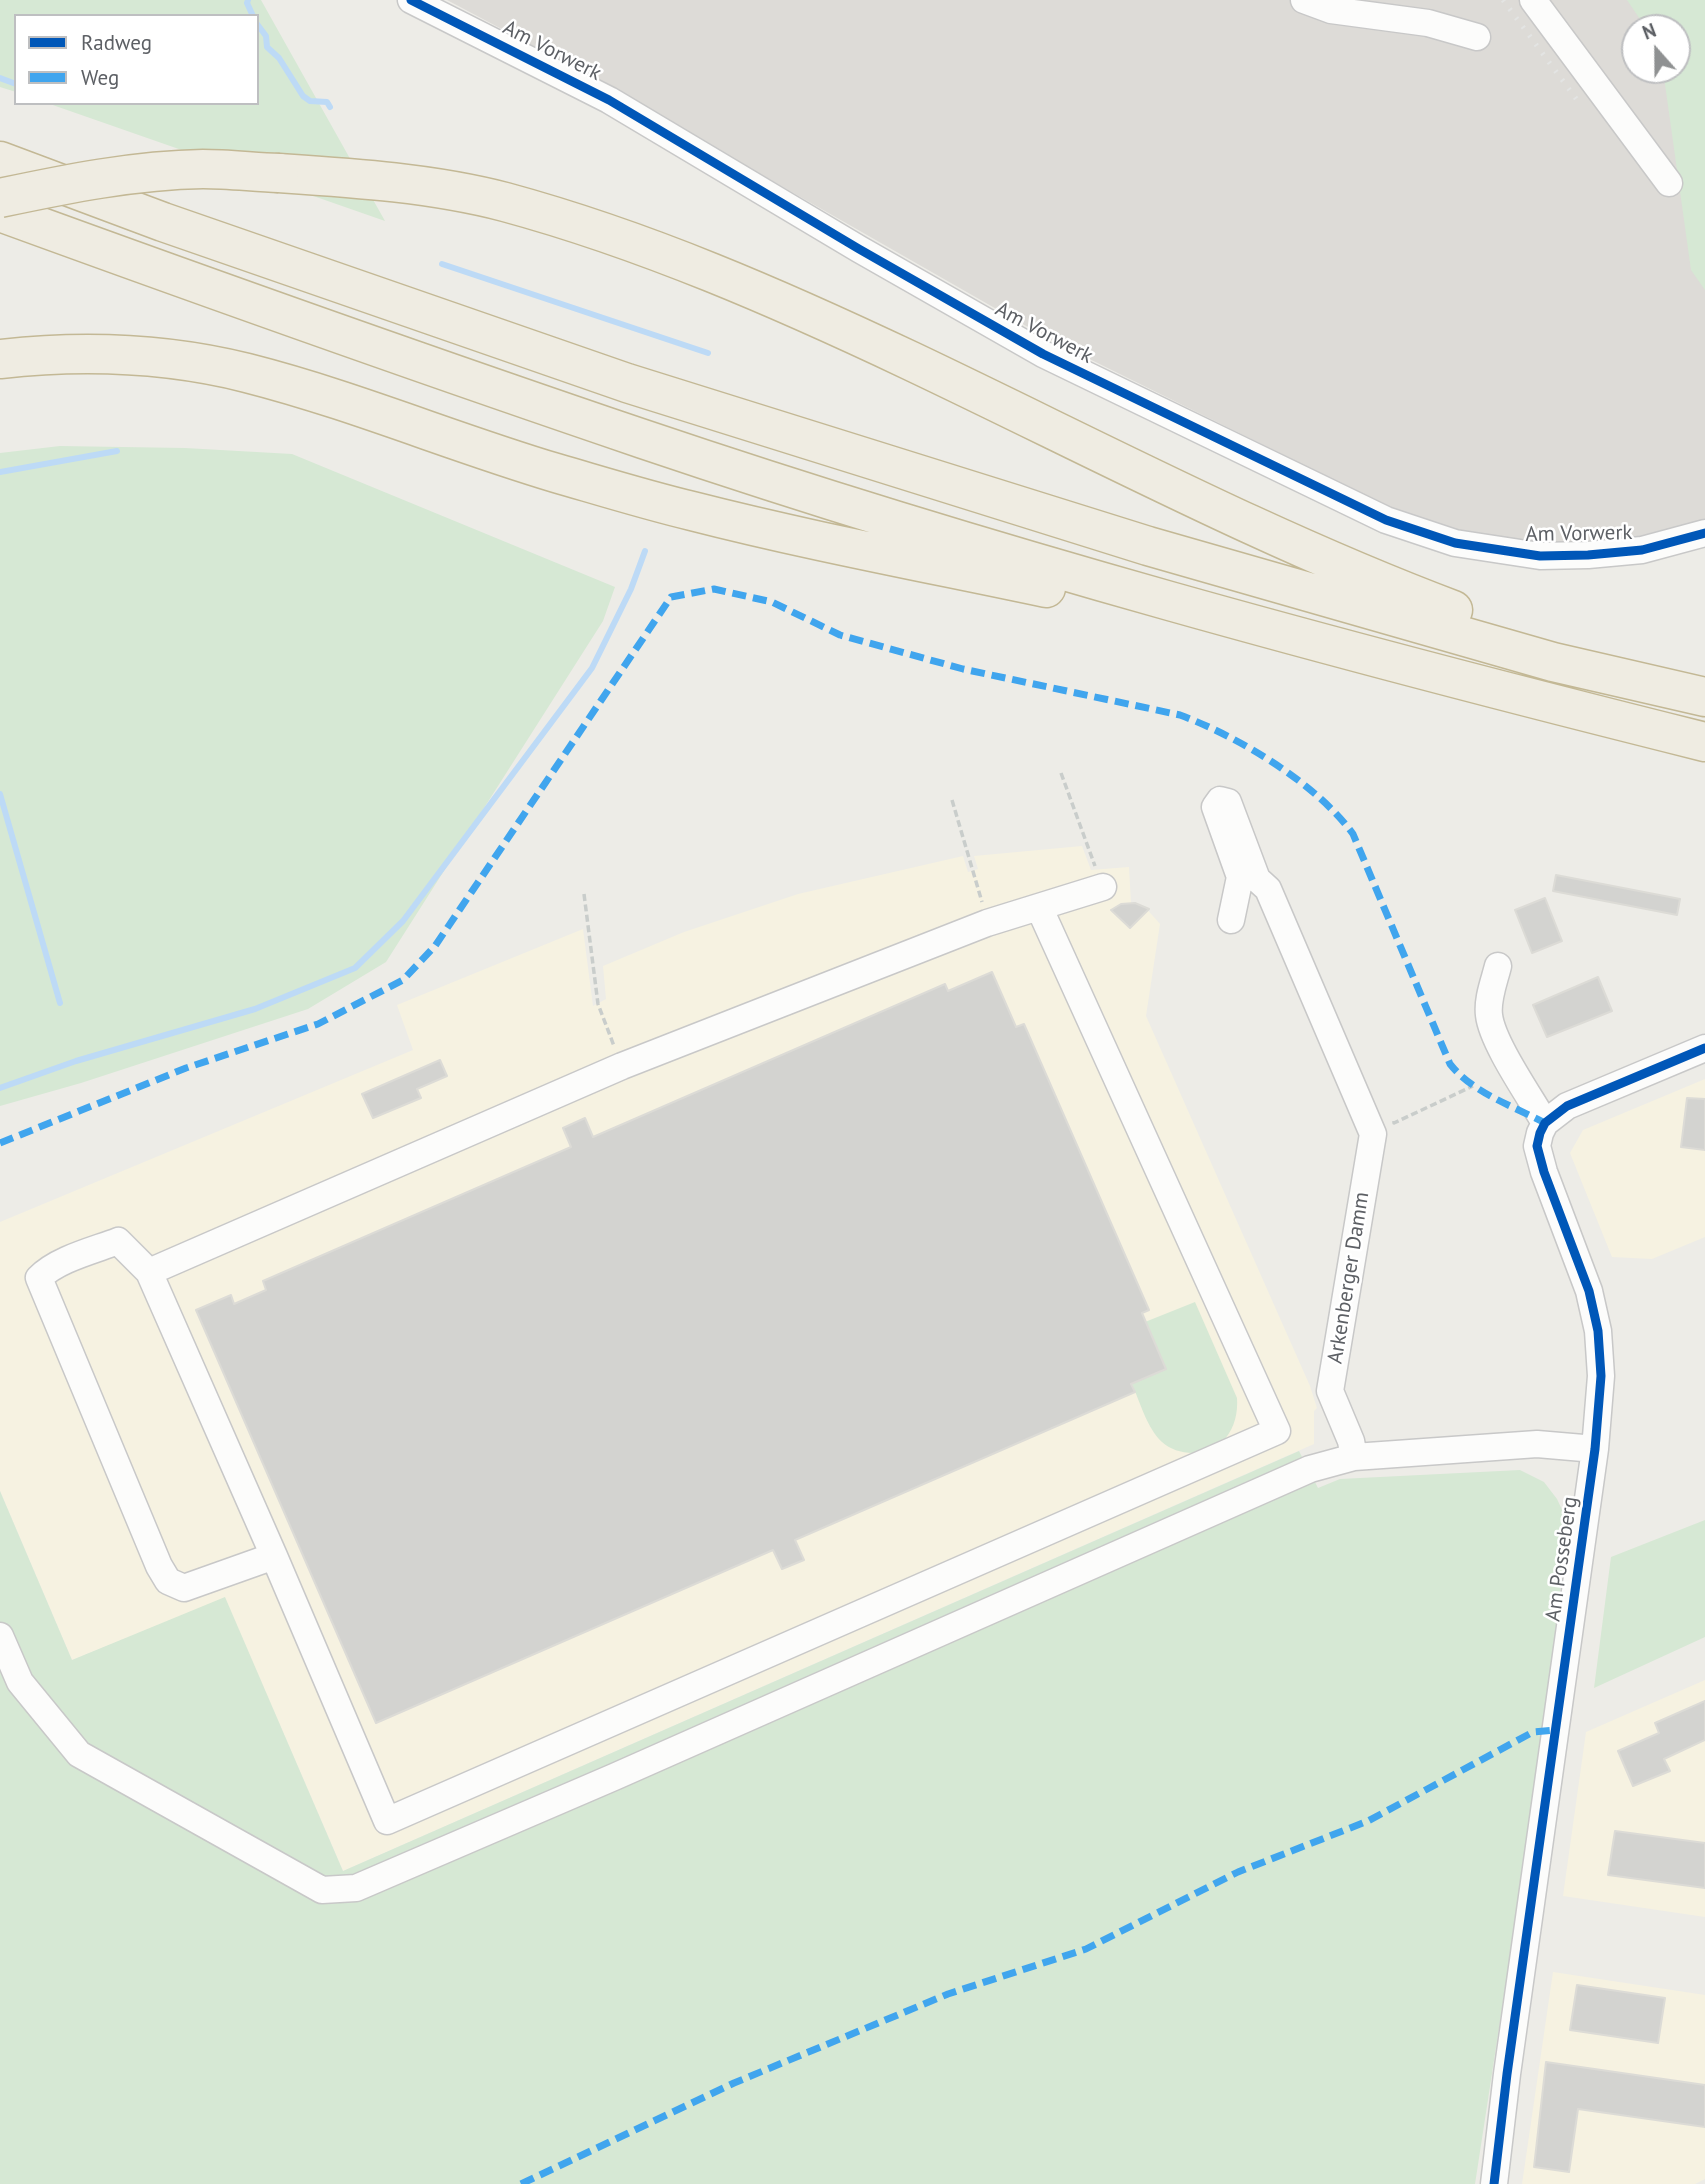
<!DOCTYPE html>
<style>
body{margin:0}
#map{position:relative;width:1705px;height:2184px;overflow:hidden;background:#edece7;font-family:"PT Sans",sans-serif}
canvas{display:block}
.legend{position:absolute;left:14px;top:14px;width:245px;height:91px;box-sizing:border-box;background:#fff;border:2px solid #bebfc1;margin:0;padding:9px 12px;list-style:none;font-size:21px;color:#5d6065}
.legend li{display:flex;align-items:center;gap:14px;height:35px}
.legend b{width:35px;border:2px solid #bebfc1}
.north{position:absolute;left:1621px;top:14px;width:70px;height:70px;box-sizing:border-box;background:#fff;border:2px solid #bebfc1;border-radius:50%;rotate:339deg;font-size:19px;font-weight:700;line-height:28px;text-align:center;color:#5d6065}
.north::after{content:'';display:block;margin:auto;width:24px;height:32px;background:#8f9192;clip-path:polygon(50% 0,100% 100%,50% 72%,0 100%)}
</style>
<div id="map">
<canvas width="1705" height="2184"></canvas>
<ul class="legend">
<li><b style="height:9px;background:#0057b8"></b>Radweg</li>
<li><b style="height:9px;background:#40a5ee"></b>Weg</li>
</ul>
<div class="north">N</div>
</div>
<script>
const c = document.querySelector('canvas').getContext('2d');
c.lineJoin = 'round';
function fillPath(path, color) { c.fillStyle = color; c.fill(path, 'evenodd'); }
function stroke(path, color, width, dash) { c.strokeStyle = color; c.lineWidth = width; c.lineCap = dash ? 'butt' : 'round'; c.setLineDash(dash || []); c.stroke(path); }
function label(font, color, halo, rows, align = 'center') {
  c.font = font + ' "PT Sans",sans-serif'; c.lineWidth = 5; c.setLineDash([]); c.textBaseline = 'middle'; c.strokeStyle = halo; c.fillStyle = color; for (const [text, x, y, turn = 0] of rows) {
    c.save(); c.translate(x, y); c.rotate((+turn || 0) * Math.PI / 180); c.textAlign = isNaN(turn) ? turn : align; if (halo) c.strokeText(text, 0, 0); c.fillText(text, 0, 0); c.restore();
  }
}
fillPath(new Path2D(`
 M1082 846 1091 870 1129 867 1131 903 1145 907 1160 924 1146 1016 1310 1386 1317 1408 1314 1411V1444L343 1871 225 1598 72 1660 0 1491V1222L413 1050 397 1005 583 929 593 1006 606 999 603 966 684 932 798 894 963 856 968 872 978 869 974 856Z
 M1705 1079V1237L1652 1259 1612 1257 1570 1153 1583 1130Z
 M1705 1680V1917L1563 1896 1586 1732Z
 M1553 1972 1705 1995V2179L1695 2184H1522Z`), '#f6f2e1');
fillPath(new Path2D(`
 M447 0H1705V522L1639 541 1537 545 1466 534 1395 510 1049 339 566 63ZM1635 28H1677V70H1635Z`), '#dddbd7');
fillPath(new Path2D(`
 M0 0H261L385 221 47 103H257V16H16V92L0 87Z
 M1627 0H1705V290L1691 270 1663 70H1677V28H1646Z
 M60 446 185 448 292 454 615 587 603 621 386 962 308 1009 81 1083 0 1106V453Z
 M1195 1302 1237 1398C1238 1412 1235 1427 1225 1439 1211 1457 1178 1457 1162 1442 1147 1428 1140 1402 1132 1384L1166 1369 1145 1322Z
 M1299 1451 1318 1488 1340 1479 1520 1470 1544 1482 1557 1499 1565 1516 1561 1582 1548 1709 1475 2184H0V1491L72 1660 225 1597 343 1871Z
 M1705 1520V1637L1594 1688 1611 1557Z`), '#d6e8d4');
stroke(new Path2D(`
 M248 0 247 3 253 16
 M257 24 266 36 267 47 279 58 303 96 310 101 327 102 330 107
 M0 78 16 84
 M442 264 708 353
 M0 472 117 451
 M0 794 60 1003
 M0 1088 76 1061 255 1009 355 968 403 921 592 668 631 589 645 551`), '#bddaf6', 6);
const building = new Path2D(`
 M1556 875 1680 899 1677 915 1553 891Z
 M1545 898 1562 941 1532 953 1515 910Z
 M1135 903 1149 909 1130 928 1111 910 1121 904Z
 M992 972 1016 1027 1024 1024 1149 1310 1142 1313 1166 1369 1131 1384 1135 1392 795 1540 804 1560 782 1569 773 1550 376 1723 196 1310 231 1295 234 1304 266 1290 263 1281 571 1147 563 1128 585 1118 593 1137 945 984 948 991Z
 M1598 977 1612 1011 1547 1037 1533 1005Z
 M440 1060 447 1076 417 1089 421 1098 373 1118 362 1094Z
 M1687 1098 1705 1099V1150L1681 1147Z
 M1705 1701V1740L1664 1759 1670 1771 1633 1786 1618 1751 1659 1733 1655 1723Z
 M1615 1831 1705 1843V1888L1608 1875Z
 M1577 1985 1665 1998 1658 2043 1570 2030Z
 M1546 2062 1705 2085V2127L1578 2109 1569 2172 1534 2167Z`);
fillPath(building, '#d3d3d0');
stroke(building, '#dcdbd6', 2);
const minor = new Path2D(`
 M411 0 609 100 859 249 1043 354 1386 520 1455 543 1540 556 1588 555 1642 550 1705 533
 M1304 0 1331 10 1428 23 1477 37
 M1533 0 1669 183
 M1039 907 1277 1431 387 1821 274 1556 149 1272 622 1066 987 923 1103 887
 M1231 920 1240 877 1215 807 1220 800 1228 802 1257 879 1268 889 1373 1134 1330 1391 1351 1441 1354 1457
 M1498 966C1494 982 1487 999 1489 1015 1492 1043 1531 1098 1545 1123
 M149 1272 118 1241C95 1250 57 1259 39 1278L159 1566 168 1581 184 1588 274 1556
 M0 1636 20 1682 79 1754 322 1890 356 1888 614 1777 1310 1469 1354 1457 1537 1444 1595 1449
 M1494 2184 1507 2074 1595 1449 1601 1376 1598 1331 1589 1291 1544 1172 1537 1146 1540 1133 1545 1123 1567 1106 1705 1048`);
const highway = new Path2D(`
 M0 161 163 222 627 383 1148 546 1553 662 1705 697
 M279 173C354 178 432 183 505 202 645 240 780 299 911 361 1090 446 1267 540 1453 610
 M0 212C214 290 428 366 643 439 992 557 1348 653 1705 742
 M0 359C82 350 167 353 247 373 353 400 452 442 556 473 601 486 646 500 692 511 809 541 928 563 1046 588`);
stroke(minor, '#c8c8c8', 29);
stroke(highway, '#c3b895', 41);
stroke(new Path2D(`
 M1061 773 1095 866
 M952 800 982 902
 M584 894 598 1004 614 1046
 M1394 1121V1123L1473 1086`), '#c9cdcb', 3.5, [7, 3.5]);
stroke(minor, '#fcfcfb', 26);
stroke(highway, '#efece2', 38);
stroke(new Path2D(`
 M1503 0 1580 104`), '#e3e4e3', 5, [2, 9]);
const highwayBridge = new Path2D(`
 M0 198C66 184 135 170 203 169 228 169 253 172 279 173`);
stroke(highwayBridge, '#c3b895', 41, []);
stroke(highwayBridge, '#efece2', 38);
stroke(new Path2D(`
 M0 1143 186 1068 318 1024 403 980 435 946 671 597 714 589 772 602 840 635 963 669 1180 715C1239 737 1316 783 1353 834L1450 1064C1473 1093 1513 1106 1545 1123
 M521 2184 734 2083 948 1994 1086 1949 1238 1872 1368 1821 1533 1732 1556 1730`), '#40a5ee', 7, [14, 7]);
stroke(new Path2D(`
 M411 0 609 100 859 249 1043 354 1386 520 1455 543 1540 556 1588 555 1642 550 1705 533
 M1494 2184 1507 2074 1595 1449 1601 1376 1598 1331 1589 1291 1544 1172 1537 1146 1540 1133 1545 1123 1567 1106 1705 1048`), '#0057b8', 9);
label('21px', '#5d6065', '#fff', [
 ["Am Vorwerk",552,51,27],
 ["Am Vorwerk",1044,333,28],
 ["Am Vorwerk",1579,534,-1],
 ["Arkenberger Damm",1349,1278,-81],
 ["Am Posseberg",1562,1559,-82]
]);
</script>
